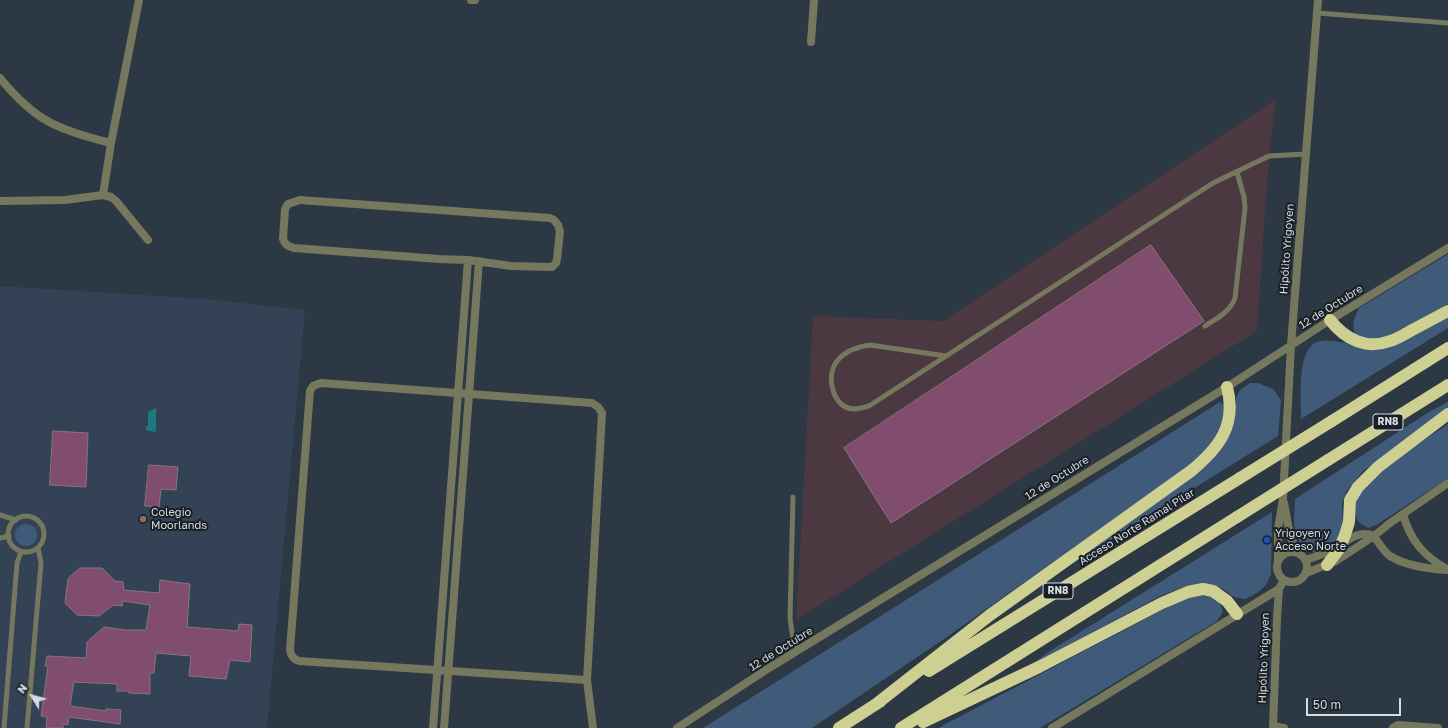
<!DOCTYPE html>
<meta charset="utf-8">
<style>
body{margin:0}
#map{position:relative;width:1448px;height:728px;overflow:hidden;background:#2d3845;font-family:"Golos Text",sans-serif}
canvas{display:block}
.north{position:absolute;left:12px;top:676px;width:40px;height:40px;-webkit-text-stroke:3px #1a1f24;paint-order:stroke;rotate:307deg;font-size:11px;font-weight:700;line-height:16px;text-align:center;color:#d4dbe3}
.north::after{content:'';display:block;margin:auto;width:14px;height:18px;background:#d4dbe3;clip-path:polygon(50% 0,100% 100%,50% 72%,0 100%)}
.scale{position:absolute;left:1306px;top:698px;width:95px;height:18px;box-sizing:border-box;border:2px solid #d4dbe3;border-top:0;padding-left:5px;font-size:12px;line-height:14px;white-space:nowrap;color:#d4dbe3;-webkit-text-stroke:3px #1a1f24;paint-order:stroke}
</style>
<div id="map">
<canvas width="1448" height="728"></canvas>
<div class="north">N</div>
<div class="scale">50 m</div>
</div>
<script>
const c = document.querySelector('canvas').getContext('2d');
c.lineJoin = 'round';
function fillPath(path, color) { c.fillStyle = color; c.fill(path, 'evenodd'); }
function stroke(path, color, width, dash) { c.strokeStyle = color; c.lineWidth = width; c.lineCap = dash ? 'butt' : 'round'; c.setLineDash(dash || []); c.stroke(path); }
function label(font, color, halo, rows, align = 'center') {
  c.font = font + ' "Golos Text",sans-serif'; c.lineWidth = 4; c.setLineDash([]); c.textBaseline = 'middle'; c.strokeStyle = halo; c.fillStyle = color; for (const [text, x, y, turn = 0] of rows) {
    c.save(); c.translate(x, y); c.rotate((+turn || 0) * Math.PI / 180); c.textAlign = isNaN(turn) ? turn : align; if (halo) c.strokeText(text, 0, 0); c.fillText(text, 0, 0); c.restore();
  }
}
fillPath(new Path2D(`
 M1276 99 1269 156 1257 331 796 620 813 316 943 321Z`), '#4b3840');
fillPath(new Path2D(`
 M0 286 206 299 305 310 267 728H0Z`), '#334255');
fillPath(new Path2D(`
 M1448 254V304L1392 334 1377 340 1356 336C1351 324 1354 319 1359 308Z
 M1448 316V328L1301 419C1301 400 1297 359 1312 345 1317 340 1328 340 1335 341 1346 342 1365 351 1374 350 1396 348 1427 327 1448 316Z
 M1250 383H1258L1273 389 1281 400 1278 436 1056 574 1203 467 1230 430 1236 399 1240 390Z
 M1220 402 1226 407 1223 421 1216 438 1205 453 1167 482 941 641 812 728H703Z
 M1448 402V408L1364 470 1346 492 1342 504 1343 525 1337 541 1327 550 1318 554C1289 543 1294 524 1295 499L1429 412Z
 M1448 424V478L1378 524 1368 528C1365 526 1360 524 1358 521 1354 515 1355 504 1358 497 1369 473 1425 440 1448 424Z
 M1272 512 1271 574 1266 585 1257 593 1245 599 1234 597 1223 589 1208 584 1188 586 1162 595 1029 666 1050 651Z
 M15 535a11 11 0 1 1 22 0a11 11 0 1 1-22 0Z
 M1199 596C1213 596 1219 597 1223 612L1217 621 1040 728H938L1183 599Z`), '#405a7a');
fillPath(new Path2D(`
 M156 408V431L155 432 146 430V427L148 425V412Z`), '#1b7a7c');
const building = new Path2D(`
 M1151 245 1204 321 891 523 844 448Z
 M53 431 88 433 86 487 50 485Z
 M149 465 178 467 176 490 161 489 159 507 145 506Z
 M80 568H102L115 581 123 582 124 590 159 593 160 580 190 584 187 627 238 631 239 624 252 625 250 662 230 660 226 679 189 676 191 656 156 653 154 673H150V694L129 693 127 691H117V684L74 682 70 706 106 711V709L121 710 120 724 69 717 68 725 63 724V728H46L47 717 41 716 48 666H45L47 656 86 658 87 642 104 627 125 630H146L150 605 123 601 122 606 113 605 99 616 77 615 65 603 68 579Z`);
fillPath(building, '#804d6e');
stroke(building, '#877580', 1);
stroke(new Path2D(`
 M1317 13 1448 23
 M1205 326C1217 318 1230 312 1235 298L1245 208 1244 197 1237 172
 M946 356 870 345C856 347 841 352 834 366 827 381 834 408 854 409 859 409 865 407 869 406L1213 183 1269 156 1306 154
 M793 497 790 618 793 640 798 651
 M0 515 16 520
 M8 534a18 18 0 1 1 36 0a18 18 0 1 1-36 0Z
 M0 538 9 536
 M4 728 17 563 21 552
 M27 728 41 563 38 548`), '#76785e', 5);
stroke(new Path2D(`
 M471 0H475
 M811 42 814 0
 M0 78C35 121 58 130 111 143
 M103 195 111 197 116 201 148 240
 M300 200 550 218 554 220 558 225 560 231 557 259 556 263 552 267 511 266 468 260 439 259 294 248C288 246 285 245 283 239L285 209 288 204Z
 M0 201 65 200 103 195 111 143 139 0
 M1330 320 1448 248
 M1448 483 1390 523 1374 536C1378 542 1384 552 1390 556 1406 566 1430 569 1448 570
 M1403 514C1410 540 1423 555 1445 568
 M587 680 299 661C293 659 291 656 290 650L310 391 313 386 321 383 592 403 598 407 602 413 587 680 593 728
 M1273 726 1284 728
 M433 728 468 260
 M444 728 479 261
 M1393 728 1398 725 1438 728`), '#76785e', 8);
stroke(new Path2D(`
 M1284 503 1290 535 1297 552
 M1277 567a15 15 0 1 1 30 0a15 15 0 1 1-30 0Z
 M1278 560V529L1283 499 1291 345 1318 0
 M1306 560C1315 557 1324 554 1333 549 1346 542 1358 529 1374 536
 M1306 573 1336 561 1374 536
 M677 728 769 668 1227 387 1330 320
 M1052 728 1279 589
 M1273 728 1277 618 1279 589 1284 580`), '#76785e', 8);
stroke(new Path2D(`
 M1330 320C1345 339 1366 350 1390 341 1397 339 1405 334 1412 330 1424 324 1436 317 1448 311
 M1332 421 1448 348
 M1328 460 1448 385
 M1327 565 1339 549 1345 535 1349 522 1350 500 1358 487 1378 467 1448 414
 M929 671 1240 478
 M875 705 990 615 1191 471C1219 448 1237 425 1227 387
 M923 722 1039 667 1162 603 1188 592 1203 589 1213 591 1227 601 1237 614
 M839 728 881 701
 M901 728 1237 517`), '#ced091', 12);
stroke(new Path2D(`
 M1240 478 1332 421
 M1237 517 1328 460`), '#ced091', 12);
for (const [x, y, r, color] of [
 [143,519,4,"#8d6e63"],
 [1267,540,4,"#1a4fb4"]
]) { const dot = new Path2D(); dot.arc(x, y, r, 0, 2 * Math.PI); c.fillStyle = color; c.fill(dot); stroke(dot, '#1a1f24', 1.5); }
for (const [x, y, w] of [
 [1388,422,30],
 [1058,591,30]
]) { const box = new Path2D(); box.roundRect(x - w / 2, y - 8, w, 16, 3); c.fillStyle = '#1a1f24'; c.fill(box); stroke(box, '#d4dbe3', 1); }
label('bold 10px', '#d4dbe3', null, [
 ["RN8",1388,422],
 ["RN8",1058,591]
]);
label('11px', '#d4dbe3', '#1a1f24', [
 ["Hipólito Yrigoyen",1287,249,-86],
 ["12 de Octubre",1331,307,-32],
 ["12 de Octubre",1057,478,-32],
 ["Acceso Norte Ramal Pilar",1137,527,-32],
 ["12 de Octubre",781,649,-32],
 ["Hipólito Yrigoyen",1264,658,-88]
]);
label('11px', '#d4dbe3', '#1a1f24', [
 ["Colegio",151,513],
 ["Moorlands",151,526],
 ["Yrigoyen y",1275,534],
 ["Acceso Norte",1275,547]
], 'left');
</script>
